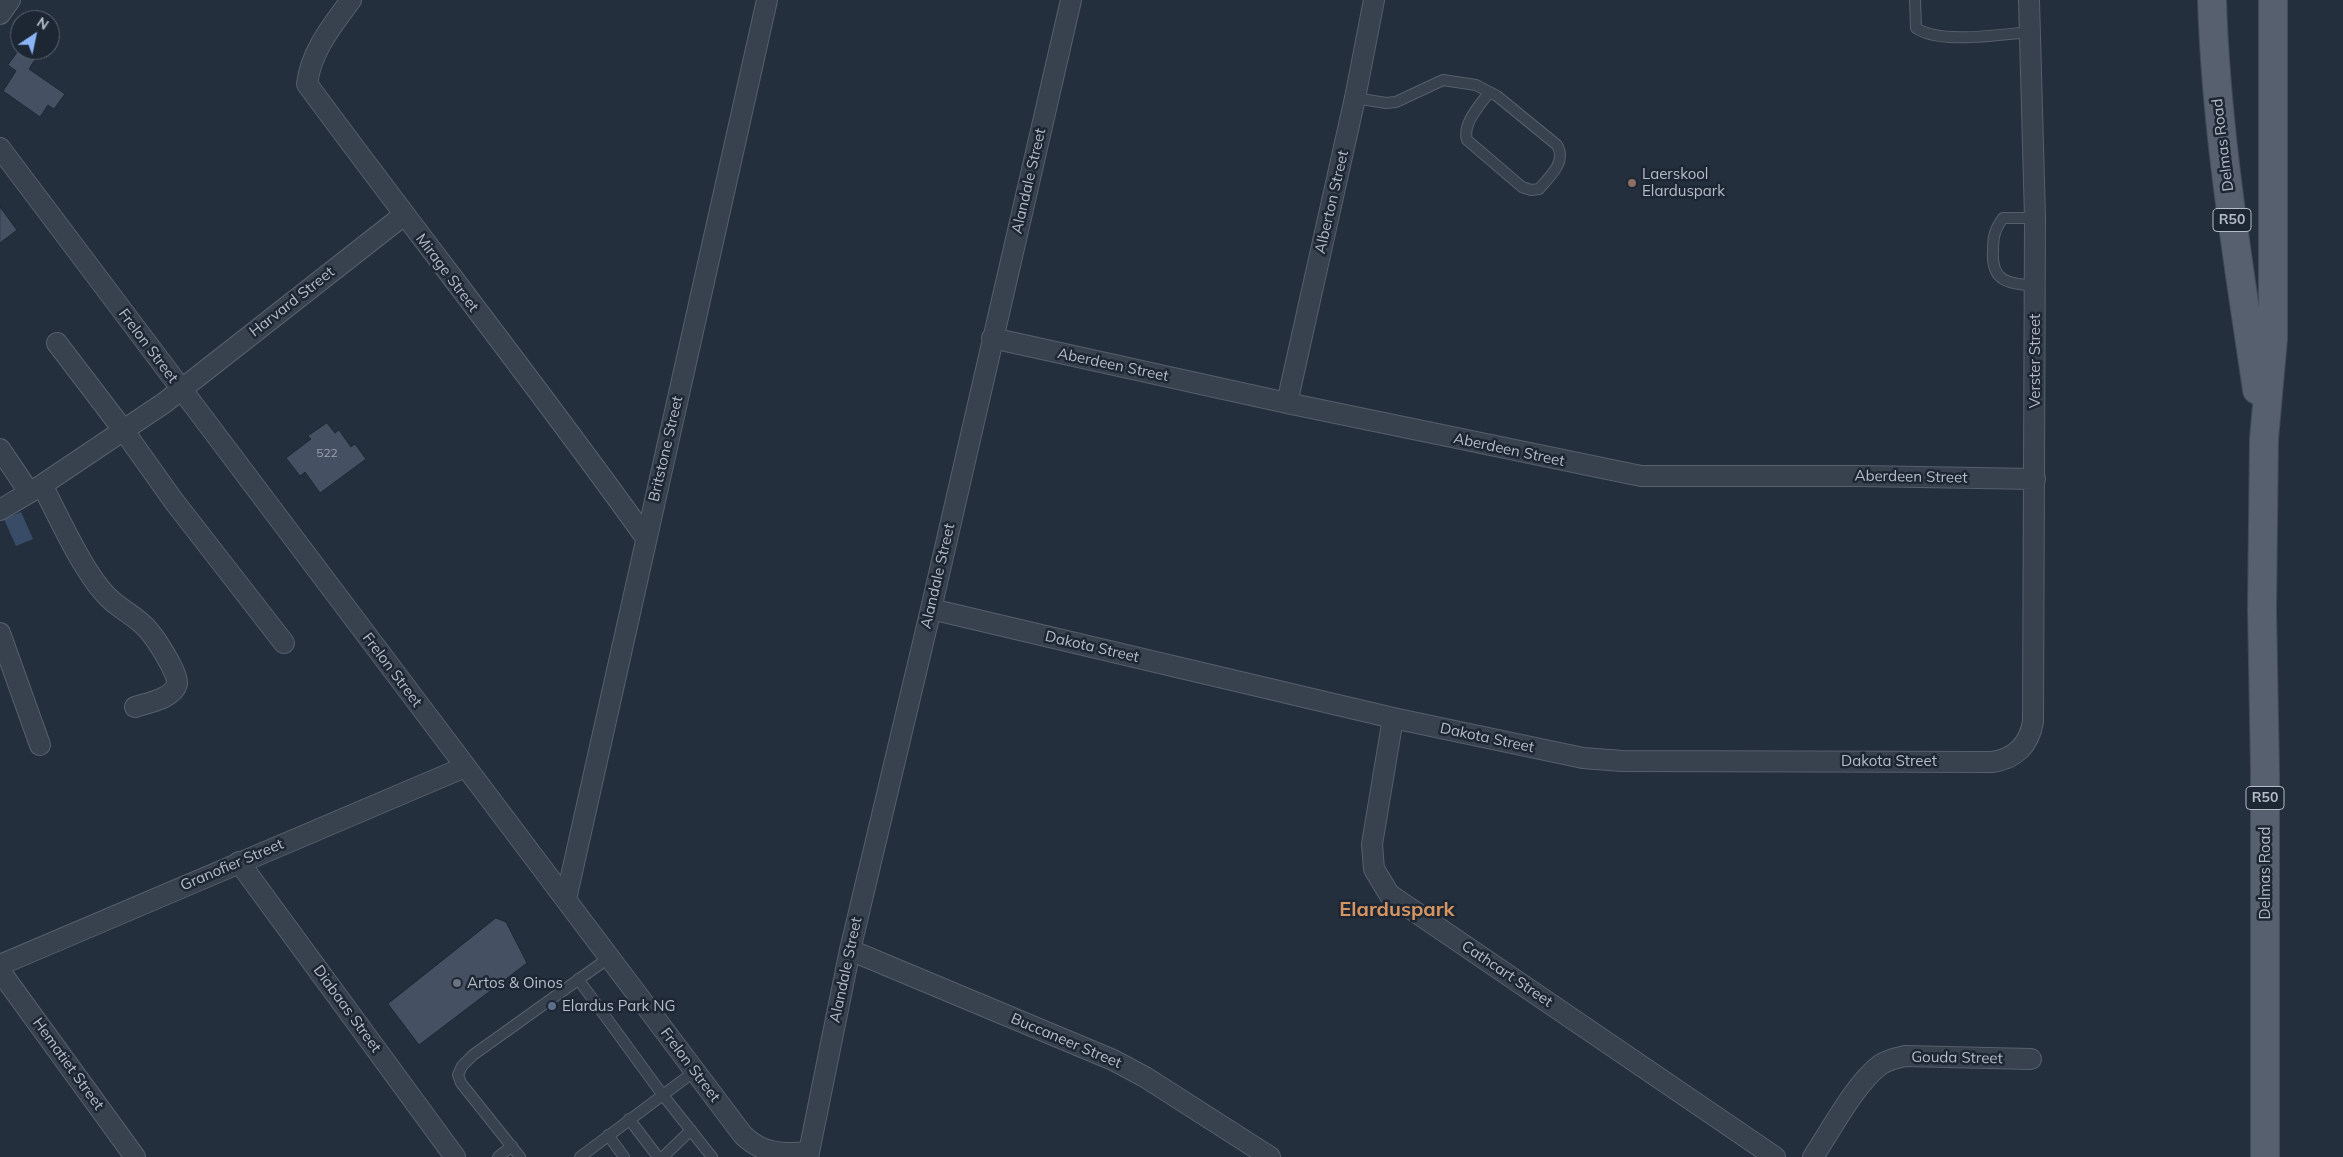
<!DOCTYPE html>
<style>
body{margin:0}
#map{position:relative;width:2343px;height:1157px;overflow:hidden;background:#242f3e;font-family:Mulish,sans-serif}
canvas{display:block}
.north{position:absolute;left:10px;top:10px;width:50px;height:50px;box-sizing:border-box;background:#1d2633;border:1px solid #59626f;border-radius:50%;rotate:34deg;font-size:14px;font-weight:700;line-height:20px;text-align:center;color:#b4bcc9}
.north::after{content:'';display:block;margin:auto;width:18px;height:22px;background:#8ab4f8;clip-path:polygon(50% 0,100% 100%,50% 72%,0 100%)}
</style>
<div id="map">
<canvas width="2343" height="1157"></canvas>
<div class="north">N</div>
</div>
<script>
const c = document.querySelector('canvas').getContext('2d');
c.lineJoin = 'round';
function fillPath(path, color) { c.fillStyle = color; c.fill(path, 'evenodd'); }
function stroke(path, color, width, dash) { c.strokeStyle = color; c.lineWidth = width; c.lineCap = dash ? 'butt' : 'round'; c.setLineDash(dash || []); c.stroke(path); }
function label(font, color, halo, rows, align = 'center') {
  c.font = font + ' Mulish,sans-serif'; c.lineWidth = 5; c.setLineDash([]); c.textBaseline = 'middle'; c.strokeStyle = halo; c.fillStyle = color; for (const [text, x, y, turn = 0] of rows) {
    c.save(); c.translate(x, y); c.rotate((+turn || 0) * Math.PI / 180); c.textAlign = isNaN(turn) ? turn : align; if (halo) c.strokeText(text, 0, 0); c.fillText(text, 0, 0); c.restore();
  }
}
fillPath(new Path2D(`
 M21 512 33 539 16 546 4 519Z`), '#394c67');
const building = new Path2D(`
 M19 50H41L29 69 65 94 54 109 48 105 40 117 3 91 16 71 8 65Z
 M0 207 17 230 0 243Z
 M327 423 335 433 339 430 351 447 355 444 366 459 320 493 305 472 300 476 286 458 311 439 308 436Z
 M496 918 506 922 527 963 419 1045 388 1004Z`);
fillPath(building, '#455162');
stroke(building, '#1f2835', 1);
const lane = new Path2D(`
 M1915 0 1916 28C1941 45 2002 34 2031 32
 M1355 98 1386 103 1396 102 1443 80 1476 85 1497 96 1557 145C1567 162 1550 176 1539 189L1531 190 1522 187 1467 140C1462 123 1480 106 1489 92
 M2035 286C2007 283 1991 282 1993 250 1993 236 1995 229 2003 218H2035
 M578 979 662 1094 712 1157
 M629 1119 658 1157
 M608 1135 624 1157
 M498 1157 512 1146
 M520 1157 461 1083 458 1075 462 1066 473 1055 610 957
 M580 1157 695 1071
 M663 1157 691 1130`);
const street = new Path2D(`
 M351 0C332 26 311 51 307 84 419 236 536 384 646 538
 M0 14 10 0
 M0 148 743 1135C761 1153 783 1155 807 1152
 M992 338 1287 403 1641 476H1861L2035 479
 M57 343 124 431 173 500 284 643
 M1287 403 1355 98 1374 0
 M0 449 29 492
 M42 485C59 517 85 577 111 600 123 611 139 618 149 631 156 639 179 674 177 684 173 699 147 703 135 707
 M0 510 42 485 164 403 404 215
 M931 609 1393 718 1583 758 1622 761 1992 762C2015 759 2029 745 2033 722L2035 218 2029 0
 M0 633 40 745
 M1393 718 1372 844 1374 869 1389 894 1775 1157
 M239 862 455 1157
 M566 899 767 0
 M850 950 1113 1060 1145 1077 1270 1157
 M0 965 465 767
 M0 971 135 1157
 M808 1157 850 950 931 609 1071 0
 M1813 1157C1831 1130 1855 1084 1880 1065 1887 1060 1896 1058 1905 1056L2031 1059`);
const primary = new Path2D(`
 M2212 0C2216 131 2238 260 2257 390
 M2265 1157V772L2262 609 2264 439 2273 339V0`);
stroke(lane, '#565f6c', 12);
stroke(street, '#565f6c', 22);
stroke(primary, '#414a57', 30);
stroke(lane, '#38414e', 10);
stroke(street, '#38414e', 20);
stroke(primary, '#56606e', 28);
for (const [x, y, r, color] of [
 [1632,183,5,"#8d6e63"],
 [457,983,5,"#6b7280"],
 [552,1006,5,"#5c6f8a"]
]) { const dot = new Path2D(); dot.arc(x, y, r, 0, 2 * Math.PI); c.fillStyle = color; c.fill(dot); stroke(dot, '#1d2633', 2); }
label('12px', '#98a1af', null, [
 ["522",327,453]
]);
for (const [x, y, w] of [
 [2232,220,38],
 [2265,798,38]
]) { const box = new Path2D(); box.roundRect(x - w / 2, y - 11.5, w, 23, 4); c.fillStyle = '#1d2633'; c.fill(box); stroke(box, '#b4bcc9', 1); }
label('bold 14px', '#b4bcc9', null, [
 ["R50",2232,220],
 ["R50",2265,798]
]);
label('15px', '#b4bcc9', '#1d2633', [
 ["Delmas Road",2223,145,-97],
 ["Alandale Street",1029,181,-77],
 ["Alberton Street",1332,202,-77],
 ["Mirage Street",447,273,53],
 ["Harvard Street",292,302,-38],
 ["Frelon Street",148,346,53],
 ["Verster Street",2035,361,-90],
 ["Aberdeen Street",1113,365,12],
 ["Britstone Street",666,449,-77],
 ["Aberdeen Street",1509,450,12],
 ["Aberdeen Street",1911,477,1],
 ["Alandale Street",938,576,-77],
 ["Dakota Street",1092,647,13],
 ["Frelon Street",392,670,53],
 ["Dakota Street",1487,738,12],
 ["Dakota Street",1889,761],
 ["Granofier Street",232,865,-23],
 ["Delmas Road",2265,873,-90],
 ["Alandale Street",846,970,-78],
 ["Cathcart Street",1507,974,34],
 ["Diabaas Street",347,1009,54],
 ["Buccaneer Street",1066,1041,23],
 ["Gouda Street",1957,1058,1],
 ["Hematiet Street",68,1064,54],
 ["Frelon Street",690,1065,53]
]);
label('15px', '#b4bcc9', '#1d2633', [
 ["Laerskool",1642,174],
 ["Elarduspark",1642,191],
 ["Artos & Oinos",467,983],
 ["Elardus Park NG",562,1006]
], 'left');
label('bold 20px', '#d59563', '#1d2633', [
 ["Elarduspark",1397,910]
]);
</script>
